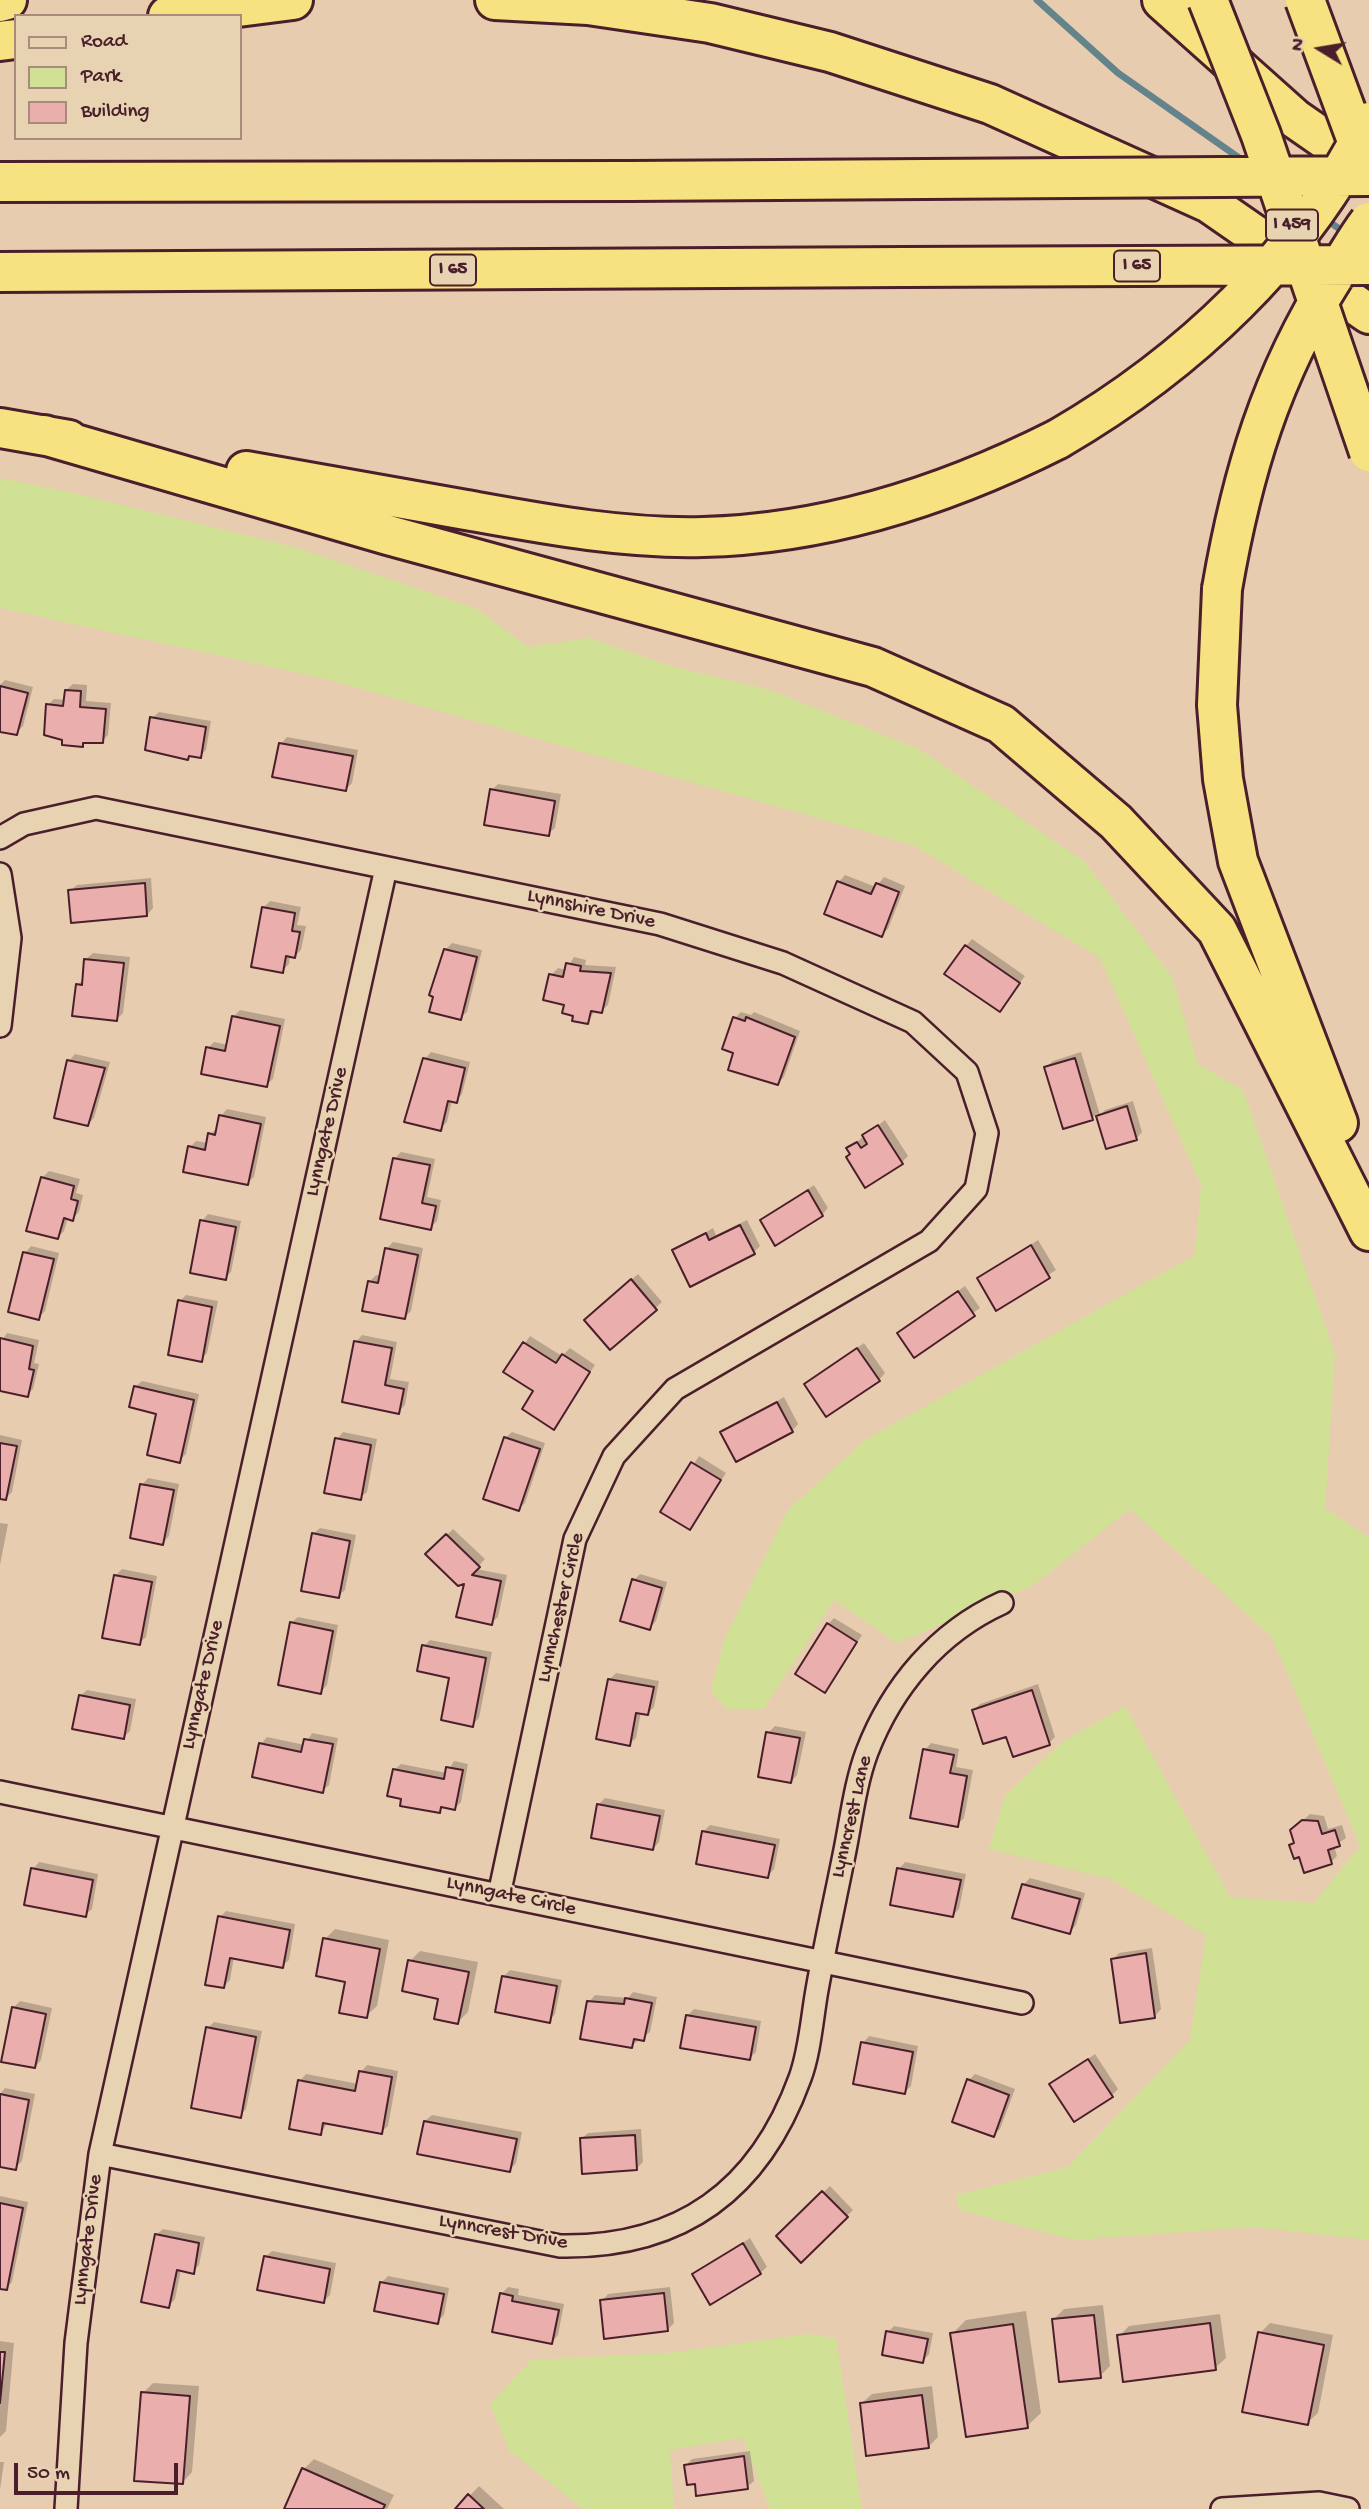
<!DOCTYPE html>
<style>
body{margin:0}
#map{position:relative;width:1369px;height:2509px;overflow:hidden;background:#e8ccb0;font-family:"Gochi Hand",sans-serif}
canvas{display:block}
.legend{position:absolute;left:14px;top:14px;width:228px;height:126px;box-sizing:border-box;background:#e7d3b1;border:2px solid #a88b7b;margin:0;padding:9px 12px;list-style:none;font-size:21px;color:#4a1f2b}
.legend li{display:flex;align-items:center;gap:14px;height:35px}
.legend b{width:35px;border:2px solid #a88b7b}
.north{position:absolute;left:1285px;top:14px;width:70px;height:70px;-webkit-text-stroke:5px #e7d3b1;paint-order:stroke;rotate:281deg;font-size:19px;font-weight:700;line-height:28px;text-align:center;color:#4a1f2b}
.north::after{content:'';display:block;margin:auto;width:24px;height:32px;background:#4a1f2b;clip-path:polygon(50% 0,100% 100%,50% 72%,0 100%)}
.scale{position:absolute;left:14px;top:2463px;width:164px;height:32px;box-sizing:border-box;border:4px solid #4a1f2b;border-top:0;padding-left:9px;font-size:21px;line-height:24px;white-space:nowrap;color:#4a1f2b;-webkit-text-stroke:5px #e7d3b1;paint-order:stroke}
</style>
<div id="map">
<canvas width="1369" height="2509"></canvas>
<ul class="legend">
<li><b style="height:9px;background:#e7d3b1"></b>Road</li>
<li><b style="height:19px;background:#d0e195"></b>Park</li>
<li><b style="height:19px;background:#eaaeac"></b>Building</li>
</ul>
<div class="north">N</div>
<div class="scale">50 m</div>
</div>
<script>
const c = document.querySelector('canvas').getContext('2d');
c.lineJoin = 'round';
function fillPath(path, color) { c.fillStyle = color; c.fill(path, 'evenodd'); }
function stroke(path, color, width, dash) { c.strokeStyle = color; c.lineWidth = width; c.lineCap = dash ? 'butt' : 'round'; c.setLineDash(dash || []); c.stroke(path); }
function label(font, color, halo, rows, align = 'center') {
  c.font = font + ' "Gochi Hand",sans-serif'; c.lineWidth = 5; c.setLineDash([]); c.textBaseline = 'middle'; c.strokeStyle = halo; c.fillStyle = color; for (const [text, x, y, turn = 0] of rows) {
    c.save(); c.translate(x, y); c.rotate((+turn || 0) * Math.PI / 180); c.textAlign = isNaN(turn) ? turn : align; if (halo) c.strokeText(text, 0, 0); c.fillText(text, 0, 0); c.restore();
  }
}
fillPath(new Path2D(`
 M0 478 78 494 298 548 477 609 528 647 589 638 671 666 770 690 919 749 1085 862 1172 977 1198 1064 1243 1090 1335 1354 1325 1508 1369 1538V2240L1253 2227 1074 2240 959 2210 956 2195 1068 2167 1190 2040 1206 1935 1110 1879 989 1849 1005 1796 1062 1742 1125 1706 1230 1897 1314 1903 1360 1846 1272 1637 1130 1509 1032 1586 897 1643 834 1600 764 1709 728 1710 711 1691 724 1640 788 1510 865 1440 1195 1255 1201 1185 1100 958 913 845 322 678 0 608Z
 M807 2334 836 2338 862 2509H770L743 2438 670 2450 674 2509H583L509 2450 490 2404 531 2360 669 2353Z`), '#d0e195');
fillPath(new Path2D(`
 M5 680 33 687 23 726 16 733 0 729V685Z
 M73 684 87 685 86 701 111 703 108 735 102 741H86L82 745 48 705 54 699 66 700V690Z
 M159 712 211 721 206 750 200 756 191 755 187 758 152 718Z
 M287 737 358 750 352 783 346 789 281 744Z
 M498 784 561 794 555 828 548 834 492 790Z
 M845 875 876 887 884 877 905 886 888 929 881 935 839 882Z
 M151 878 153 908 147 915 70 891 77 885Z
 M270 901 301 907 297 925 306 926 301 950 295 956 290 955 289 964 282 971 264 907Z
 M972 939 1025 976 1000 1010 966 946Z
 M452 943 482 950 467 1012 460 1018 445 950Z
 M93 953 130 957 123 1013 117 1019 77 985 84 979 86 959Z
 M574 957 586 960 585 965 616 967 608 1005 601 1011 595 1010 588 1022 566 1004 551 975 558 968 566 970Z
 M240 1010 285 1019 273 1079 266 1085 208 1048 214 1042 228 1045 233 1017Z
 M741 1012 751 1015 754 1012 800 1031 784 1077 778 1083 736 1052 735 1018Z
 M431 1052 470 1062 462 1094 456 1101 452 1100 447 1122 440 1129 406 1121 415 1085 420 1080 425 1059Z
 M1081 1052 1100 1115 1105 1110 1133 1101 1142 1132 1136 1139 1108 1147 1097 1113 1092 1118 1046 1067 1053 1061Z
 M75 1054 110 1062 94 1118 88 1124 69 1061Z
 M227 1109 266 1117 254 1177 247 1183 190 1147 196 1141 208 1143 210 1134 218 1128 221 1116Z
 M885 1120 908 1156 901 1163 852 1154 849 1148Z
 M401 1152 435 1159 427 1197 441 1200 437 1221 430 1228 395 1158Z
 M49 1171 80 1179 76 1193 83 1195 79 1212 72 1219 68 1217 64 1231 58 1237 42 1178Z
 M814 1185 828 1208 822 1215 762 1220Z
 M208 1214 241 1221 231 1272 225 1278 202 1221Z
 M747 1220 760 1246 753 1253 674 1251 713 1228 716 1235Z
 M1038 1240 1056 1270 997 1308 979 1278Z
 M393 1242 423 1248 411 1311 405 1317 369 1282 376 1275 381 1276 386 1249Z
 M31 1246 59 1253 45 1311 38 1318 25 1253Z
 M638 1274 662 1302 611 1348 593 1313Z
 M965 1286 980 1308 914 1355 899 1333Z
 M186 1295 218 1301 207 1353 201 1360 180 1301Z
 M7 1333 39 1340 34 1363 39 1364 33 1389 27 1395 0 1390V1343Z
 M362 1335 397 1342 390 1379 409 1382 405 1405 398 1412 356 1342Z
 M530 1336 562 1356 570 1348 595 1365 553 1427 535 1390 506 1371Z
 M864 1343 885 1373 879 1380 806 1384Z
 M142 1381 199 1394 186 1454 179 1461 158 1412 135 1387Z
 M784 1397 798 1424 792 1431 722 1433Z
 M343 1432 377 1439 367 1492 360 1498 337 1439Z
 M512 1432 545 1443 525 1503 518 1509 505 1438Z
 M0 1435 22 1440 12 1492 6 1498 0 1497Z
 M699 1456 726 1473 690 1528 663 1512Z
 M148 1478 179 1484 169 1536 163 1543 142 1485Z
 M0 1523 8 1524 0 1565Z
 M320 1528 356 1535 345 1590 338 1596 313 1534Z
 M453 1529 485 1559 476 1569 507 1575 498 1617 491 1623 466 1581 428 1554Z
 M122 1569 157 1576 146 1637 139 1643 116 1575Z
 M640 1574 667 1582 656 1621 650 1628 634 1580Z
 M298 1617 338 1625 327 1685 321 1692 291 1623Z
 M834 1618 862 1635 825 1691 828 1624Z
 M430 1640 492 1652 479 1718 472 1725 451 1676 424 1646Z
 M616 1673 659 1681 654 1707 648 1713 641 1712 636 1738 629 1744 609 1680Z
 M1038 1684 1055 1737 1049 1743 1007 1735 974 1710 980 1704Z
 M87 1690 136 1699 130 1731 123 1738 80 1696Z
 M775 1726 806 1732 797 1775 791 1782 768 1733Z
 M312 1733 338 1738 329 1785 322 1791 261 1744 267 1737 305 1745Z
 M931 1743 959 1749 956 1767 973 1770 964 1818 957 1825 925 1750Z
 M454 1761 468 1764 461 1802 455 1808 445 1806 439 1811 403 1797 394 1770 401 1764 447 1773Z
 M605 1798 665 1810 659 1842 653 1849 599 1804Z
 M1310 1814 1324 1816 1328 1829 1342 1825 1346 1838 1334 1846 1337 1856 1331 1862 1301 1855 1291 1846 1296 1841 1299 1824Z
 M710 1825 780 1839 774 1869 768 1876 704 1831Z
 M39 1862 98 1874 92 1909 85 1915 33 1869Z
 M905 1862 966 1874 959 1909 953 1915 899 1869Z
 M1030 1878 1085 1893 1076 1925 1070 1932 1023 1885Z
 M226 1911 295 1924 289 1960 282 1966 234 1957 230 1980 223 1987 220 1917Z
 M335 1929 389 1940 377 2006 366 2016 325 1939Z
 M1152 1948 1161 2009 1155 2016 1113 1959 1119 1953Z
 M420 1951 478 1962 468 2012 458 2022 410 1961Z
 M510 1970 562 1980 555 2014 549 2021 504 1976Z
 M633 1992 657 1997 650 2032 631 2046 589 2002 595 1995 628 1998Z
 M20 2001 52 2008 41 2060 35 2067 13 2008Z
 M694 2009 761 2021 756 2052 749 2059 687 2016Z
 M214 2022 262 2031 246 2109 240 2116 208 2028Z
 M869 2036 918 2046 911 2086 905 2092 863 2043Z
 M1095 2054 1118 2089 1112 2095 1051 2085Z
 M367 2065 398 2071 388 2126 381 2132 328 2122 321 2133 300 2081 306 2074 359 2084 361 2072Z
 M975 2074 1015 2089 1000 2129 993 2135 969 2080Z
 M5 2088 35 2094 22 2161 15 2168 0 2165V2094Z
 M432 2115 522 2132 516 2163 510 2170 425 2121Z
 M641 2129 643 2162 636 2169 581 2139 588 2133Z
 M830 2186 853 2210 801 2260 778 2236Z
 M0 2196 28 2202 12 2282 6 2288 0 2287Z
 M163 2229 205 2237 199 2265 193 2272 181 2270 175 2299 169 2306 156 2235Z
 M750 2238 767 2267 760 2273 694 2274Z
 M272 2251 336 2263 330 2295 323 2302 265 2257Z
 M388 2276 449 2288 444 2315 437 2322 382 2282Z
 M508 2287 519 2289 518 2295 564 2304 558 2335 552 2342 501 2294Z
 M670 2287 674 2323 667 2330 602 2301 608 2294Z
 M1103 2305 1110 2366 1100 2376 1054 2319 1064 2309Z
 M1026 2311 1041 2413 1027 2426 952 2334 966 2320Z
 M1220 2314 1226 2358 1215 2368 1119 2336 1129 2326Z
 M1270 2323 1333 2335 1318 2413 1307 2423 1260 2333Z
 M894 2326 933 2333 929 2354 923 2361 888 2332Z
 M0 2341 14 2343 6 2431 0 2437Z
 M153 2383 199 2386 192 2472 182 2483 143 2393Z
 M932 2386 938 2437 928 2447 861 2404 872 2394Z
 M750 2451 754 2481 747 2487 696 2482 686 2465 692 2459Z
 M314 2459 394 2495 387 2509H286L304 2469Z
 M0 2462H4L0 2490Z
 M479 2486 504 2509H457Z`), '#0003');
stroke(new Path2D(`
 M1037 0 1118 73 1245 162
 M1324 218 1348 235`), '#64848c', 7);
const building = new Path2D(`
 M0 686 28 693 17 735 0 732Z
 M65 690 81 691 80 707 106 709 103 743H83V747L62 745V740L44 735 46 704 63 706Z
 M150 717 206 727 201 758 189 756 188 760 145 750Z
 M279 743 353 756 346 791 272 777Z
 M490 789 555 801 549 836 484 825Z
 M837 881 871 894 876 883 899 892 882 937 824 914Z
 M145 883 147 916 71 923 68 890Z
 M262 907 295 913 292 931 300 932 295 958 286 956 283 973 251 967Z
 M965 945 1020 983 1000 1012 944 974Z
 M444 949 477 957 461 1020 429 1012 433 997 429 995Z
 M84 959 124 963 117 1021 72 1016 76 984 82 985Z
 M566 963 581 966 580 971 611 973 602 1013 591 1011 588 1024 572 1021 573 1016 562 1013 564 1005 543 1000 549 974 563 977Z
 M232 1016 280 1026 267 1087 201 1074 206 1047 225 1051Z
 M733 1017 745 1021 746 1017 795 1037 778 1085 728 1070 733 1053 722 1049Z
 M423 1058 465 1068 457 1103 448 1101 441 1131 404 1122Z
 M1075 1058 1093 1120 1063 1129 1044 1067Z
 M67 1060 105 1068 88 1126 54 1118Z
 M1127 1106 1137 1140 1106 1149 1096 1116Z
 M219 1115 261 1124 248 1185 183 1172 188 1146 205 1150 208 1133 215 1135Z
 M878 1125 903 1164 865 1188 846 1157 850 1154 846 1148 857 1142 861 1148 867 1144 862 1135Z
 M393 1158 430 1165 422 1203 436 1206 431 1230 380 1219Z
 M41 1177 74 1186 71 1199 78 1201 73 1221 64 1218 58 1239 26 1231Z
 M808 1190 823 1216 775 1246 760 1220Z
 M200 1220 236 1227 226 1280 190 1273Z
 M740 1225 755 1254 690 1287 672 1250 706 1233 709 1240Z
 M1031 1245 1050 1278 996 1311 977 1278Z
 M385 1248 418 1255 405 1319 362 1311 368 1281 378 1283Z
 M23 1252 54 1259 39 1320 8 1312Z
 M631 1279 657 1310 610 1350 584 1320Z
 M958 1291 975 1316 914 1358 897 1333Z
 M178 1300 212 1307 202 1362 168 1355Z
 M0 1338 33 1346 29 1369 34 1370 28 1397 0 1391Z
 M354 1341 392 1348 385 1385 404 1389 399 1414 342 1402Z
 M523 1342 556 1363 562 1354 590 1372 554 1430 522 1409 533 1391 503 1372Z
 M857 1348 880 1381 826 1417 804 1384Z
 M134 1386 194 1400 180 1463 147 1455 156 1414 129 1407Z
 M777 1402 793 1432 736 1462 720 1432Z
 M504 1437 540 1449 519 1511 483 1499Z
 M335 1438 371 1445 361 1500 324 1493Z
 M0 1443 17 1446 6 1500 0 1499Z
 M691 1462 721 1480 690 1530 660 1512Z
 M140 1484 174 1490 163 1545 130 1538Z
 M312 1533 350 1541 339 1598 301 1591Z
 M446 1534 480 1567 472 1575 501 1581 492 1625 456 1617 464 1584 458 1586 425 1554Z
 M114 1575 152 1582 140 1645 102 1638Z
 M632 1579 662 1588 650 1630 620 1621Z
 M290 1622 333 1631 321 1694 278 1685Z
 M827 1623 857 1642 825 1693 795 1674Z
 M422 1645 486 1658 473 1727 441 1720 449 1678 417 1671Z
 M608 1679 654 1687 648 1715 636 1713 630 1746 596 1739Z
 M1032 1690 1050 1745 1013 1757 1006 1737 983 1744 972 1710Z
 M79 1695 130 1705 124 1739 72 1729Z
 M766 1732 800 1738 791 1783 758 1777Z
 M304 1739 333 1744 323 1793 252 1777 259 1743 301 1752Z
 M923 1749 954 1755 950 1773 967 1776 958 1827 910 1818Z
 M446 1767 463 1770 455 1810 441 1807 440 1813 400 1806 401 1799 387 1796 393 1769 444 1779Z
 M597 1804 660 1816 653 1850 591 1838Z
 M1302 1820 1318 1821 1322 1834 1335 1830 1340 1846 1328 1850 1332 1864 1304 1873 1299 1857 1294 1859 1289 1845 1294 1843 1290 1830Z
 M702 1831 775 1845 768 1878 696 1864Z
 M31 1868 93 1880 86 1917 24 1905Z
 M897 1868 961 1880 953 1917 890 1905Z
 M1022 1884 1080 1899 1070 1934 1012 1918Z
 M218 1916 290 1930 283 1968 230 1958 224 1988 205 1985Z
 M323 1938 380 1949 367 2018 339 2013 345 1982 316 1976Z
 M1146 1953 1155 2018 1120 2023 1111 1959Z
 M408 1960 469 1972 458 2024 434 2019 438 1999 402 1991Z
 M502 1976 557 1986 550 2023 495 2012Z
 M625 1998 652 2003 644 2041 634 2039 632 2048 580 2039 587 2001 624 2004Z
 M12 2007 46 2014 35 2068 1 2062Z
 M686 2015 756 2027 750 2060 680 2048Z
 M206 2027 256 2037 241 2118 191 2108Z
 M861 2042 913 2052 905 2094 853 2084Z
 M1088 2059 1113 2097 1074 2122 1049 2084Z
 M359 2071 392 2077 382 2134 323 2123 321 2135 289 2129 298 2080 355 2091Z
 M967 2079 1009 2095 994 2137 952 2122Z
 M0 2094 29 2100 16 2170 0 2167Z
 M424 2121 517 2139 510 2172 417 2154Z
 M635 2135 637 2170 582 2174 580 2138Z
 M822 2191 848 2217 801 2263 776 2236Z
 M0 2203 23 2208 7 2290 0 2289Z
 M155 2234 199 2243 194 2274 177 2270 169 2308 141 2302Z
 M743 2243 761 2274 710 2305 692 2274Z
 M264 2256 330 2269 324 2303 257 2290Z
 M380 2282 444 2294 438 2324 374 2311Z
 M500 2293 513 2296 512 2301 559 2310 552 2344 492 2332Z
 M664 2293 668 2331 604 2339 600 2300Z
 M1094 2315 1101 2378 1059 2382 1052 2319Z
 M1210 2323 1216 2370 1123 2382 1117 2335Z
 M1013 2324 1028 2428 966 2437 950 2333Z
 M886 2331 928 2339 923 2363 882 2355Z
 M1258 2332 1324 2345 1308 2425 1242 2412Z
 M0 2352H5L0 2403Z
 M141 2392 190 2396 183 2484 134 2481Z
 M922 2395 929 2448 866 2456 860 2403Z
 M744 2456 748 2489 696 2496 695 2484 687 2485 684 2465Z
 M302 2468 385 2505 383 2509H284Z
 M468 2494 484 2509H455Z`);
fillPath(building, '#eaaeac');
stroke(building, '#4a1f2b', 2);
const minor = new Path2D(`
 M0 838 24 824 96 808 660 924 783 963 913 1022 967 1072 987 1133 976 1189 929 1241 675 1389 614 1456 575 1539 499 1895
 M0 874 10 938 0 1026
 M0 1792 1022 2003
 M100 2154 560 2246C680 2248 759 2191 800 2078 810 2051 812 2018 817 1990 825 1945 835 1900 844 1855 851 1821 855 1784 867 1752 892 1687 938 1632 1002 1603
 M66 2509 76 2343 100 2154 386 868
 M1222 2509 1319 2503 1348 2509`);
const motorway = new Path2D(`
 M495 0 588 5 710 23 830 52 990 104 1209 203 1369 314
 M1162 0 1294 118 1369 170
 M0 2 7 0
 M168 16 293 0
 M0 41 16 39
 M0 182 630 181
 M0 272 905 267
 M0 428 69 440
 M44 435 388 535 873 667 1001 724 1116 822 1217 930 1369 1231
 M246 471C319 484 392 497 466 510 544 524 623 539 703 537 828 534 947 495 1058 439
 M1222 589 1217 705 1223 779 1238 861 1338 1123`);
stroke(minor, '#4a1f2b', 26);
stroke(motorway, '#4a1f2b', 44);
stroke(minor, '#e7d3b1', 21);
stroke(motorway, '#f7e281', 38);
const motorwayBridge = new Path2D(`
 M1208 0 1261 135 1369 452
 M1305 0 1363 157
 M630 181 1369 176
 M905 267 1369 265
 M1058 439C1187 364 1302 257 1369 122
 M1222 589C1242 473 1271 376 1334 276 1346 258 1356 239 1369 222`);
stroke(motorwayBridge, '#4a1f2b', 44, []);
stroke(motorwayBridge, '#f7e281', 38);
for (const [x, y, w] of [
 [1292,225,52],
 [1137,266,46],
 [453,270,46]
]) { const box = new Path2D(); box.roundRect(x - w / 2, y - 15.5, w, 31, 5); c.fillStyle = '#e7d3b1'; c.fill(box); stroke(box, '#4a1f2b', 2); }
label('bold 19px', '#4a1f2b', null, [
 ["I 459",1292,225],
 ["I 65",1137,266],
 ["I 65",453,270]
]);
label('21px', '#4a1f2b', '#e7d3b1', [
 ["Lynnshire Drive",591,910,12],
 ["Lynngate Drive",328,1132,-77],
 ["Lynnchester Circle",562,1608,-77],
 ["Lynngate Drive",204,1685,-77],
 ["Lynncrest Lane",853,1817,-77],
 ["Lynngate Circle",511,1897,12],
 ["Lynncrest Drive",503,2233,10],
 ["Lynngate Drive",89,2240,-83]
]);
</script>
